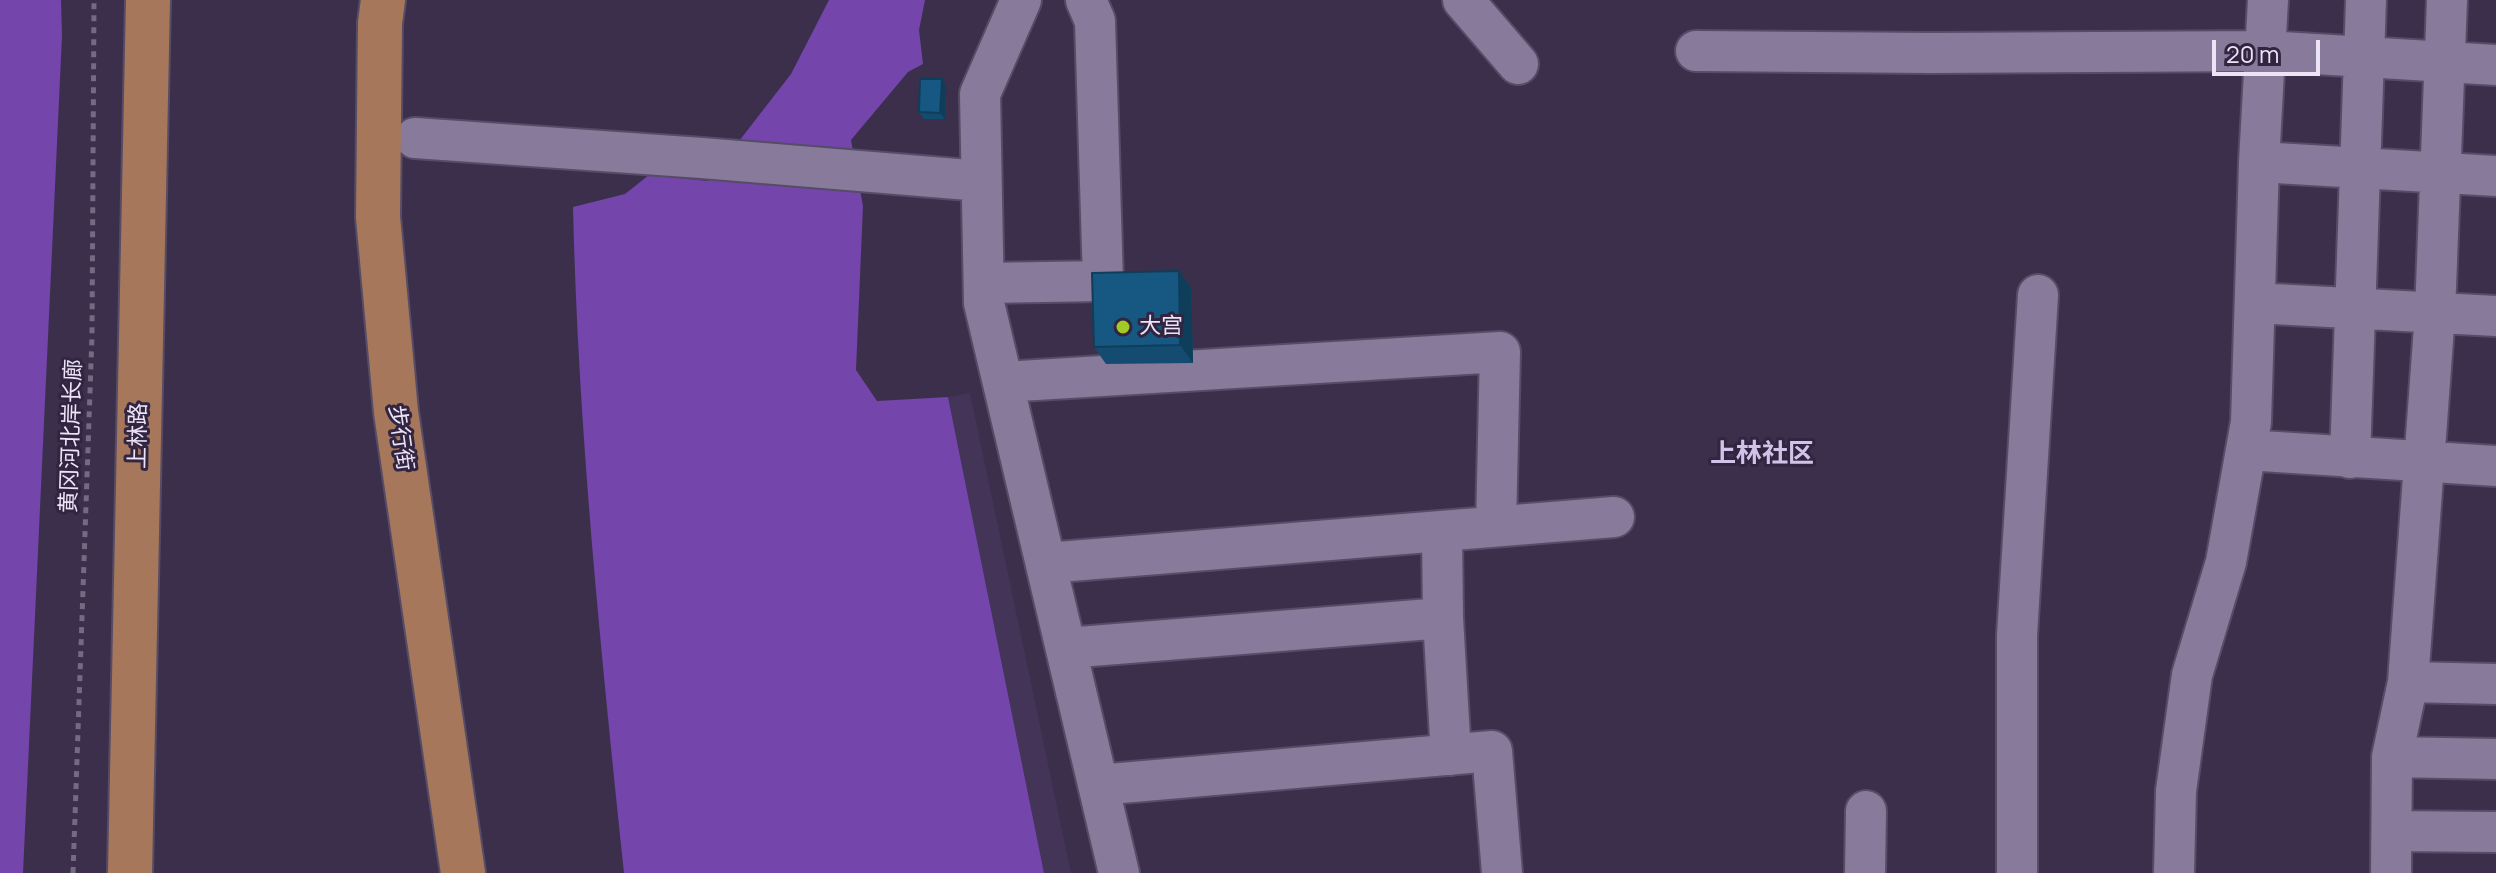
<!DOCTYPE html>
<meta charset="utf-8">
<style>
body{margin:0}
#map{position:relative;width:2496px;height:873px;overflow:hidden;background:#3b2f4c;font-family:Manrope,sans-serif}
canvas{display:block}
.scale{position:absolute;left:2212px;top:40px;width:108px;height:36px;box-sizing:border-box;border:4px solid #ebe4f7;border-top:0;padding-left:10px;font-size:24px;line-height:28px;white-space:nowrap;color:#ebe4f7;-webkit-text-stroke:6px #312541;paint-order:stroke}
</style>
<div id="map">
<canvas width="2496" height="873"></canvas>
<div class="scale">20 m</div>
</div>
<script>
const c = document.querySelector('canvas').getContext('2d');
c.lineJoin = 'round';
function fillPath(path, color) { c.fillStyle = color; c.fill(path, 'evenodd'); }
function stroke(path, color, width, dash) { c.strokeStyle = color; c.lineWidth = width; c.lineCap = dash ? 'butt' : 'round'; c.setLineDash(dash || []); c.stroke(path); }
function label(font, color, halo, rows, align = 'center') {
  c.font = font + ' Manrope,"Noto Sans SC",sans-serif'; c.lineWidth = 6; c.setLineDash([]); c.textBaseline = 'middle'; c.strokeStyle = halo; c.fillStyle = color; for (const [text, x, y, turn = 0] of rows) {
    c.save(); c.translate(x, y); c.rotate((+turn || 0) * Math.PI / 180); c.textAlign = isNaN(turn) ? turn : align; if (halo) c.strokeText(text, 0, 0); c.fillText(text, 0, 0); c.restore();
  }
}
fillPath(new Path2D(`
 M970 393 1071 873H1044L948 397Z`), '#433458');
fillPath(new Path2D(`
 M0 0H61L62 36 23 873H0Z
 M829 0H925L919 30 923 64 908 72 851 140 863 206 856 370 877 401 948 397 1044 873H624C601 652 578 430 573 207L625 194 649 175 708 181 791 74Z`), '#7445aa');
const minor = new Path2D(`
 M1021 0 980 94 984 303 1119 873
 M1463 0 1518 64
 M1696 51 1931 53 2266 51 2496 65
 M415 138 702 158 981 181
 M2259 162 2496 176
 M984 283 1103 281 1095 21 1086 0
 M2255 303 2496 316
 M1003 382 1500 352 1496 526
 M2246 450 2496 466
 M2350 458 2366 0
 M1442 531 1443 618 1451 755
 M1046 563 1614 517
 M1066 648 1443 618
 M2408 682 2496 684
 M2392 757 2496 759
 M1098 785 1492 751 1502 873
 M2392 831 2496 832
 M1865 873 1866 811
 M2017 873V635L2038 295
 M2174 873 2176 791 2192 675 2226 562 2251 422 2259 162 2268 0
 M2391 873 2392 757 2408 682 2435 313 2447 0`);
const major = new Path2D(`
 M383 0 380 23 378 217 396 412 463 873
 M130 873 148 0`);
stroke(minor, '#564c65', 44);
stroke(major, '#564c65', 48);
stroke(new Path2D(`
 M73 873 92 335 94 0`), '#746a83', 5, [6, 6]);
stroke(minor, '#877a9b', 40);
stroke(major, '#a6775a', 44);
fillPath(new Path2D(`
 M942 79 946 86 945 119H924L919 112Z
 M1179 271 1191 288 1193 363 1106 364 1094 347Z`), '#134c70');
fillPath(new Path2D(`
 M942 79 946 86 945 119 940 113Z
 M1179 271 1191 288 1193 363 1180 345Z`), '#0f3e5b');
const building = new Path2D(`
 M920 79H942L940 113 919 112Z
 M1179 271 1180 345 1094 347 1092 273Z`);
fillPath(building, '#165882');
stroke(building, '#0f3e5b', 2);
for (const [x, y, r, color] of [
 [1123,327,8,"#a3c926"]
]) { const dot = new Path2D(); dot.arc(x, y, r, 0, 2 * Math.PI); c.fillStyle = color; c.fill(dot); stroke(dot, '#312541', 3); }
label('22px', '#ebe4f7', '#312541', [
 ["大宫",1139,327]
], 'left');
label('22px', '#ebe4f7', '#312541', [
 ["黄冈河北岸长廊",72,436,-88],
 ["上林路",139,436,-89],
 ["步行街",400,438,82]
]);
label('bold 26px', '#d1c3e8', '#312541', [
 ["上林社区",1762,455]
]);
</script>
